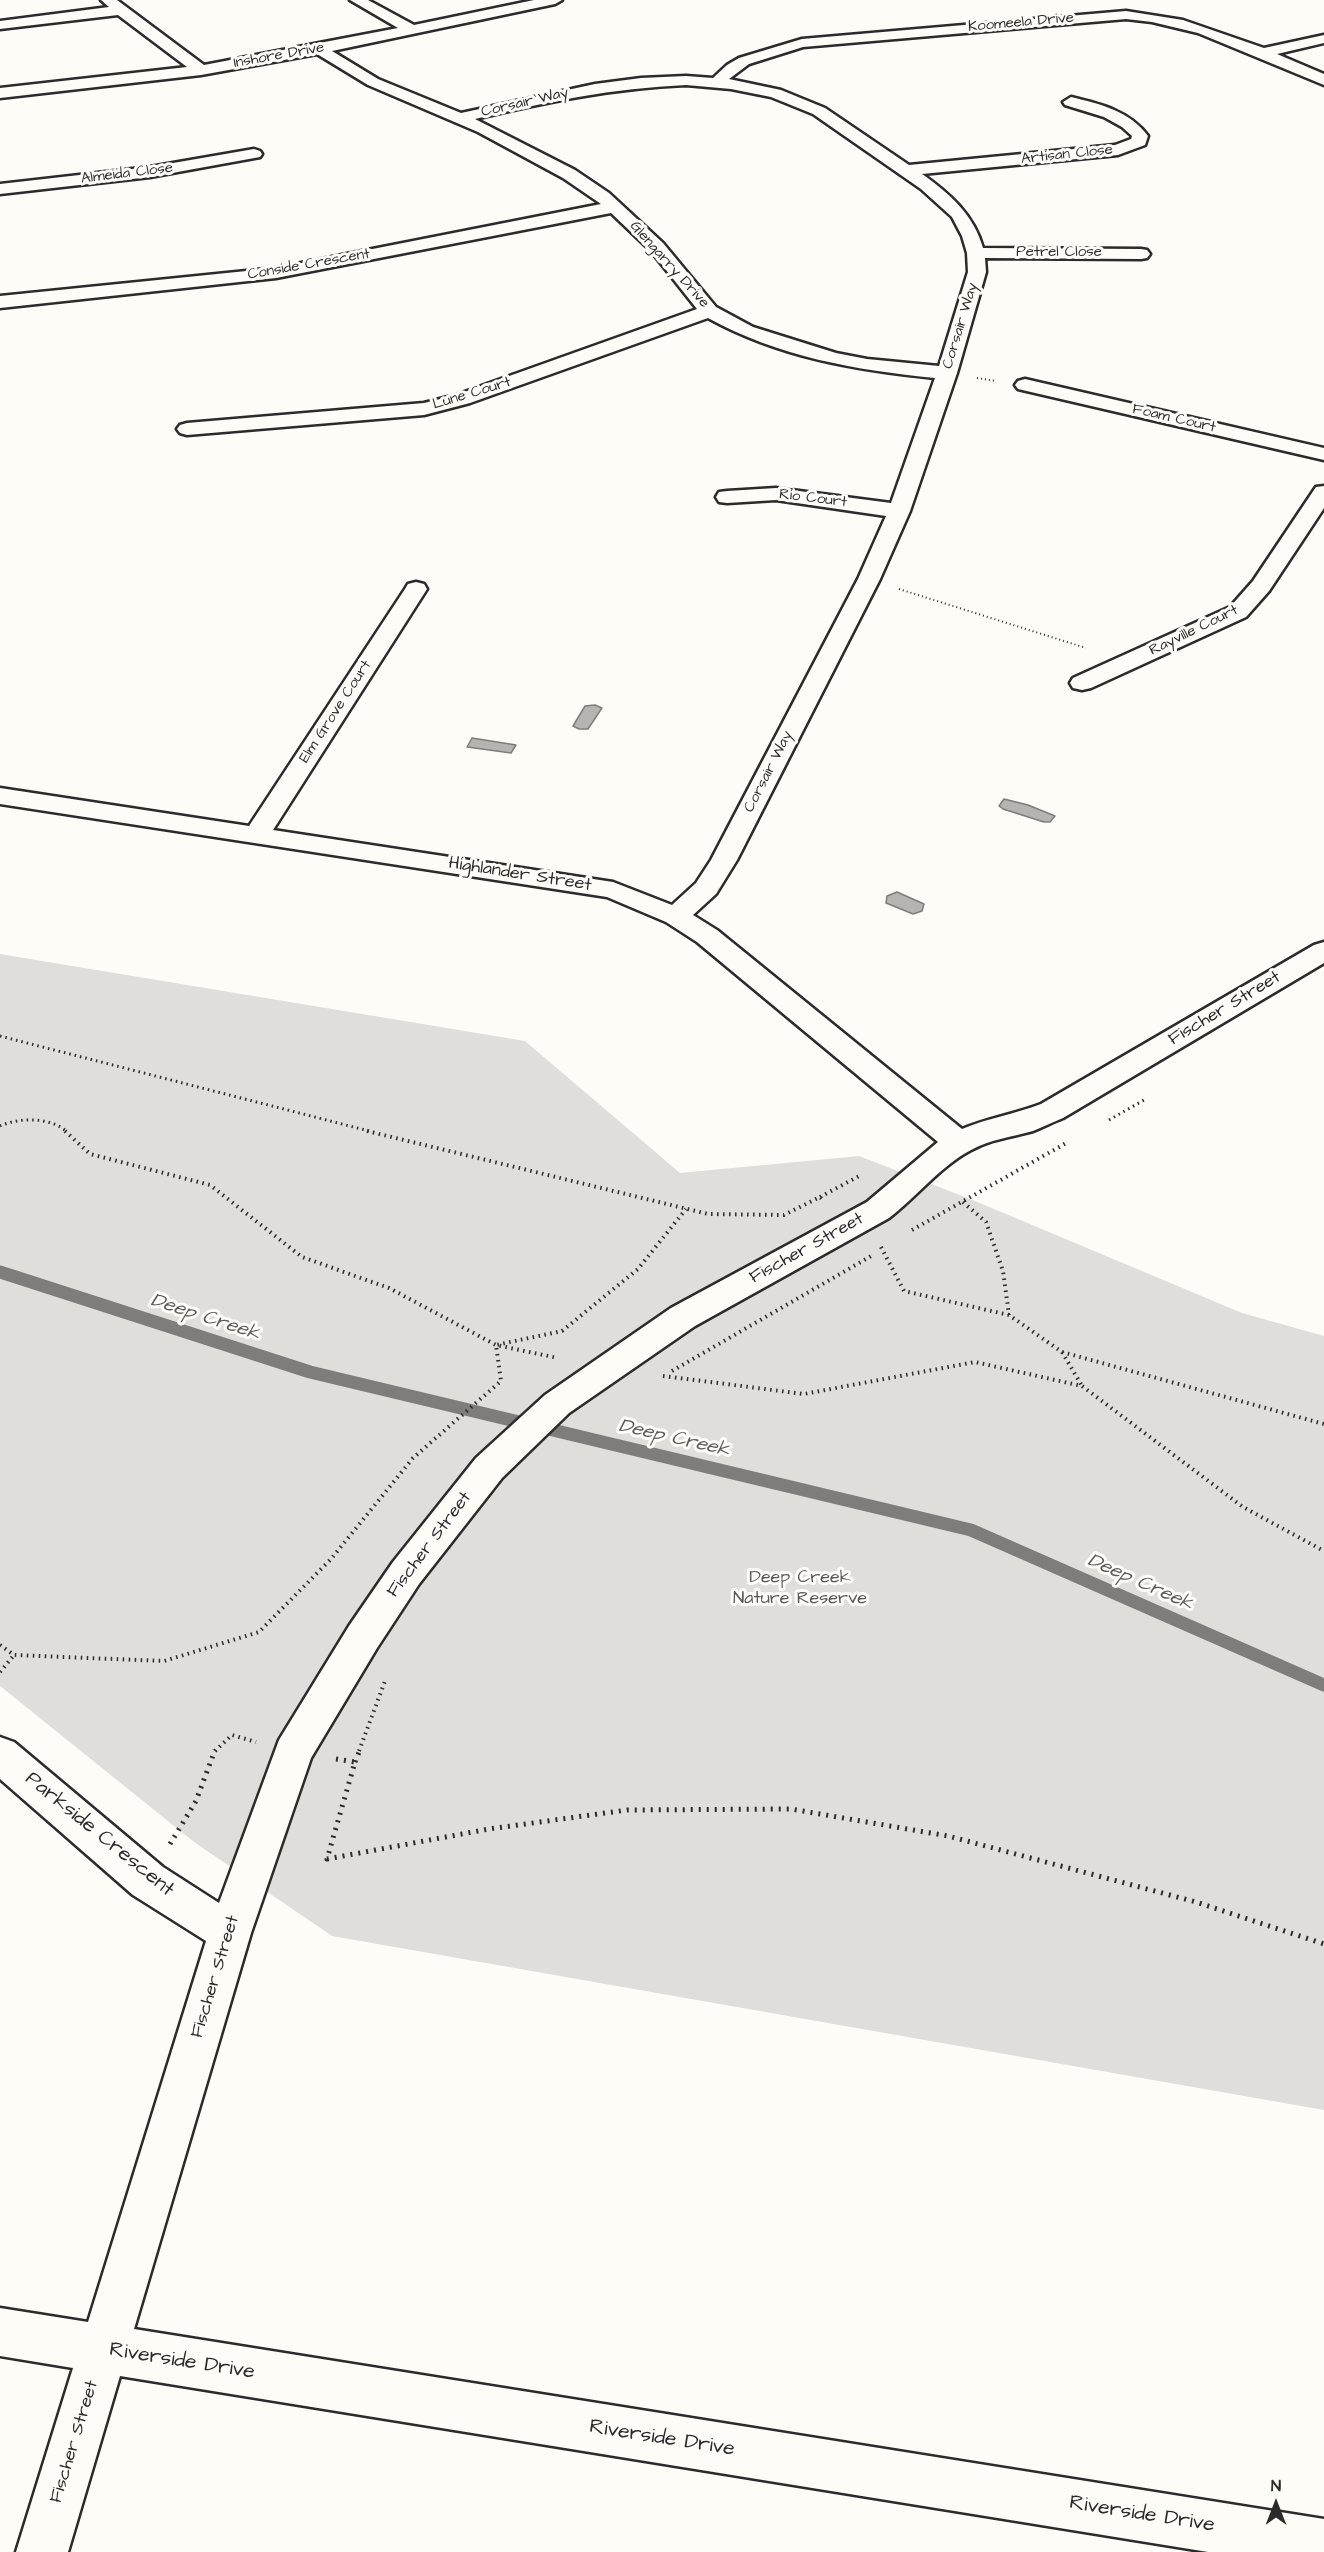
<!DOCTYPE html>
<style>
body{margin:0}
#map{position:relative;width:1324px;height:2552px;overflow:hidden;background:#fdfcf7;font-family:"Architects Daughter",sans-serif}
canvas{display:block}
.north{position:absolute;left:1246px;top:2474px;width:60px;height:60px;-webkit-text-stroke:4px #fdfcf7;paint-order:stroke;rotate:0deg;font-size:16px;font-weight:700;line-height:24px;text-align:center;color:#2b2b2b}
.north::after{content:'';display:block;margin:auto;width:21px;height:27px;background:#2b2b2b;clip-path:polygon(50% 0,100% 100%,50% 72%,0 100%)}
</style>
<div id="map">
<canvas width="1324" height="2552"></canvas>
<div class="north">N</div>
</div>
<script>
const c = document.querySelector('canvas').getContext('2d');
c.lineJoin = 'round';
function fillPath(path, color) { c.fillStyle = color; c.fill(path, 'evenodd'); }
function stroke(path, color, width, dash) { c.strokeStyle = color; c.lineWidth = width; c.lineCap = dash ? 'butt' : 'round'; c.setLineDash(dash || []); c.stroke(path); }
function label(font, color, halo, rows, align = 'center') {
  c.font = font + ' "Architects Daughter",sans-serif'; c.lineWidth = 6; c.setLineDash([]); c.textBaseline = 'middle'; c.strokeStyle = halo; c.fillStyle = color; for (const [text, x, y, turn = 0] of rows) {
    c.save(); c.translate(x, y); c.rotate((+turn || 0) * Math.PI / 180); c.textAlign = isNaN(turn) ? turn : align; if (halo) c.strokeText(text, 0, 0); c.fillText(text, 0, 0); c.restore();
  }
}
fillPath(new Path2D(`
 M0 954 525 1041 680 1173 859 1156 975 1201 1242 1313 1324 1336V2110L332 1936 194 1842 0 1686Z`), '#dfdeda');
const water = new Path2D(`
 M595 705 602 708 588 729H579L573 726 585 706Z
 M472 738 516 745 511 753 467 747Z
 M1004 799 1028 805 1055 816 1050 822H1044L1003 809 999 806Z
 M897 892 924 904 922 911 913 914 886 903 887 896Z`);
fillPath(water, '#b5b4b1');
stroke(water, '#7e7d7b', 1.5);
stroke(new Path2D(`
 M0 1272 310 1372 971 1530 1324 1685`), '#7e7d7b', 13);
const minor = new Path2D(`
 M101 0H117L204 65 398 28 350 0H368L414 25 534 0H562L555 4 332 51 378 79 461 113 595 84 641 78 686 76 713 78 727 65 739 58 802 39 1126 11 1183 20 1264 48 1324 35V43L1277 54 1324 74V85L1198 33 1152 22 1126 19 803 47 749 64 729 79 781 90 825 108 909 165 1115 145 1131 139 1132 136 1122 127 1104 117 1065 105 1063 102 1071 97C1100 104 1130 111 1148 136L1145 145 1118 155 922 174C949 193 974 215 983 248L1141 249 1147 250 1150 254 1147 258 1141 259 985 258 986 272 957 373 910 511 880 579 737 860 716 894 693 915 717 930 962 1129C988 1118 1015 1114 1041 1104L1314 945 1324 942V963L1063 1118C1053 1122 1043 1127 1033 1131 1012 1137 991 1139 971 1150 942 1165 916 1197 889 1218L695 1326 569 1413 502 1478 419 1584 377 1648 311 1758 251 1933 134 2329 1324 2519V2552H1208L120 2376 68 2552H16L73 2368 0 2356V2308L88 2322 206 1941 133 1895 0 1779V1737L14 1742 163 1867 219 1903 279 1740 349 1626 393 1562 476 1458 545 1395 671 1308 867 1202 938 1142 697 942 666 922 607 897 0 804V788L249 826 405 589 408 584 416 582 424 584 427 589 273 830 613 882 672 905 696 883 711 860 858 579 886 516 776 500 727 503 719 502 716 497 719 492 727 491 776 488 891 503 935 378C855 370 779 357 708 318L470 403 424 415 187 435 180 433 177 429 180 425 187 423 424 403 456 395 697 309 651 251 611 213 276 278 0 308V296L276 268 601 204 563 178 478 132 368 85 317 54 201 75 0 98V88L187 67 118 15 0 29V21L109 7ZM686 85 731 89 771 97 813 114 921 189 952 217 962 236 967 253 968 272 939 366 867 359 836 353 753 327 716 307 663 243 609 193 575 170 475 119C545 102 614 88 686 85Z
 M254 149 260 151 262 154 260 157 150 177 0 194V184L150 167Z
 M1025 379 1324 448V460L1018 389 1015 385 1018 381Z
 M1324 486V508L1269 591 1246 617 1091 688 1082 690 1073 688 1070 683 1073 678 1230 607 1253 581 1316 487Z`);
stroke(minor, '#2b2b2b', 5);
stroke(new Path2D(`
 M977 378 996 381
 M899 589 1086 648`), '#2b2b2b', 2, [1, 3]);
stroke(new Path2D(`
 M0 1036 373 1132
 M1109 1120 1144 1100
 M0 1126C20 1117 51 1117 67 1132`), '#2b2b2b', 3, [1.5, 4]);
stroke(new Path2D(`
 M65 1131 90 1154 210 1185 302 1257 389 1288 496 1345 558 1358
 M367 1131 708 1214 784 1215 820 1197 824 1201
 M820 1197 861 1175
 M963 1202 986 1222 1003 1271 1009 1315
 M912 1230 1068 1142
 M881 1247 904 1291 1009 1315 1062 1352 1082 1386
 M1062 1352 1324 1424
 M672 1371 871 1256
 M663 1376 804 1394 975 1362 1082 1386 1243 1507 1324 1551
 M0 1645 14 1655 164 1661 259 1632 331 1559 413 1458 501 1381 496 1345 562 1331 638 1269 686 1209
 M0 1672 14 1655
 M215 1751 232 1735 256 1742
 M359 1751 385 1681`), '#2b2b2b', 4, [1.5, 4.5]);
stroke(new Path2D(`
 M336 1759 355 1762 327 1859 489 1829 627 1810 791 1809 948 1836 1196 1902 1324 1944
 M355 1762 360 1750
 M170 1844 196 1801 215 1750`), '#2b2b2b', 5, [2, 6]);
fillPath(minor, '#fdfcf7');
label('15px', '#2b2b2b', '#fdfcf7', [
 ["Koomeela Drive",1021,23,-5],
 ["Inshore Drive",279,56,-10],
 ["Corsair Way",525,103,-13],
 ["Artisan Close",1067,155,-6],
 ["Almeida Close",127,174,-7],
 ["Petrel Close",1059,253],
 ["Conside Crescent",309,265,-10],
 ["Glengarry Drive",669,265,48],
 ["Corsair Way",961,326,-73],
 ["Lune Court",472,394,-17],
 ["Foam Court",1174,419,13],
 ["Rio Court",813,499,7],
 ["Rayville Court",1194,631,-26],
 ["Elm Grove Court",336,712,-57],
 ["Corsair Way",769,772,-63]
]);
label('18px', '#2b2b2b', '#fdfcf7', [
 ["Highlander Street",520,875,9],
 ["Fischer Street",1225,1009,-31],
 ["Fischer Street",807,1249,-29],
 ["Fischer Street",430,1545,-53],
 ["Fischer Street",216,1977,-73],
 ["Fischer Street",75,2442,-73]
]);
label('18px', '#585857', '#fdfcf7', [
 ["Deep Creek",800,1578],
 ["Nature Reserve",800,1599]
]);
label('italic 20px', '#5b5b5a', '#fdfcf7', [
 ["Deep Creek",205,1318,18],
 ["Deep Creek",674,1439,13],
 ["Deep Creek",1140,1583,24]
]);
label('21px', '#2b2b2b', '#fdfcf7', [
 ["Parkside Crescent",99,1835,39],
 ["Riverside Drive",182,2362,9],
 ["Riverside Drive",662,2439,9],
 ["Riverside Drive",1142,2515,9]
]);
</script>
